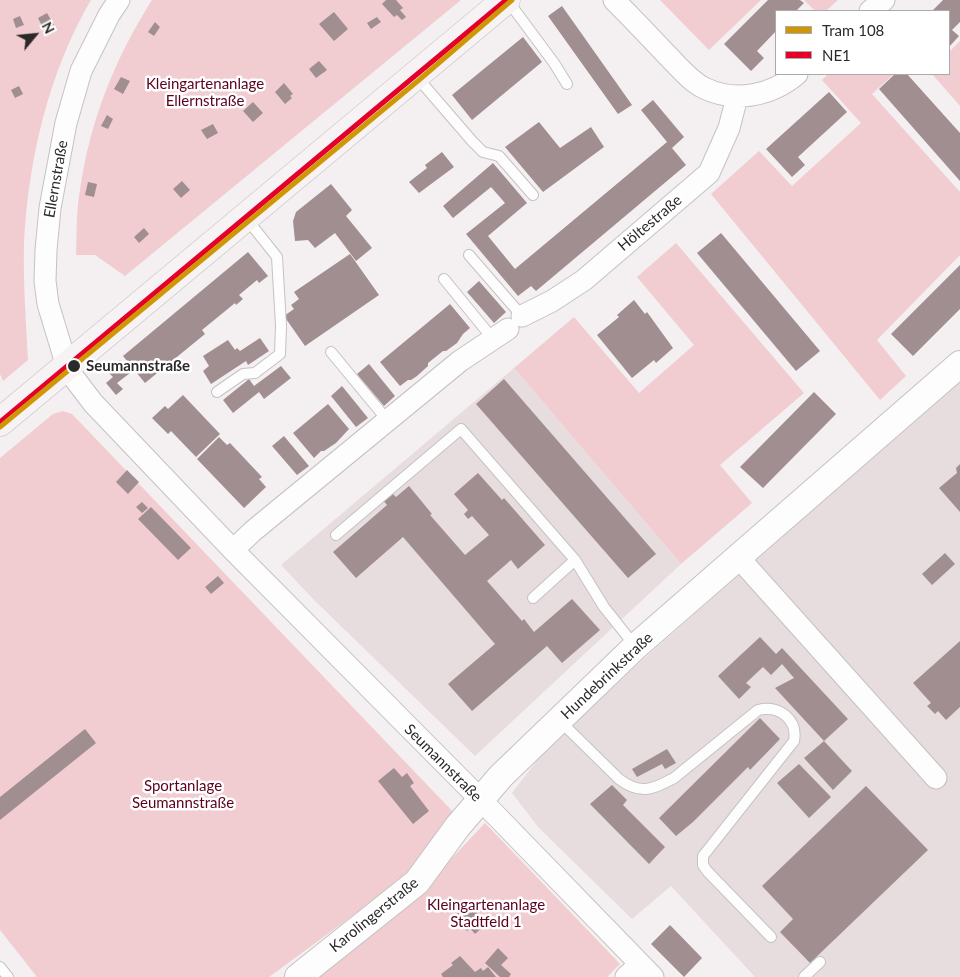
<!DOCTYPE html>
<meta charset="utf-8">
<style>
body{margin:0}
#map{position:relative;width:960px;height:977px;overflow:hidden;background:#f4eff0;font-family:Lato,sans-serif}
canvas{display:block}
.legend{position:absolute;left:775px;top:10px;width:175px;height:65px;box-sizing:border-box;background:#fff;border:1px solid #aba9a9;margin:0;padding:6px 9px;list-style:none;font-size:15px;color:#2c2929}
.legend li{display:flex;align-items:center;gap:10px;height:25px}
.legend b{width:25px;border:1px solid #aba9a9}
.north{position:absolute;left:10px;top:10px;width:50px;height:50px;-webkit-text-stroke:4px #fff;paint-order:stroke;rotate:62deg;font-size:14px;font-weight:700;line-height:20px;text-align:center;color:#2c2929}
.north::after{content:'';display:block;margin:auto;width:18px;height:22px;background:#2c2929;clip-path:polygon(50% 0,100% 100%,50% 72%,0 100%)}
</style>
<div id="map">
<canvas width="960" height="977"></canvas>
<ul class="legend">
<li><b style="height:6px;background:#cf9606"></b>Tram 108</li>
<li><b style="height:6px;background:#e4002b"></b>NE1</li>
</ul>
<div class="north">N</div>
</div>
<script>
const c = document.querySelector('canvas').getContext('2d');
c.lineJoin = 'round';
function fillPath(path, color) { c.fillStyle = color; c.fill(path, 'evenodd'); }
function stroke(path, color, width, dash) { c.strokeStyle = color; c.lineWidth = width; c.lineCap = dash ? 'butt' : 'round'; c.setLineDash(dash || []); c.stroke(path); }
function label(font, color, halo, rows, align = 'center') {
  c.font = font + ' Lato,sans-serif'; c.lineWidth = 5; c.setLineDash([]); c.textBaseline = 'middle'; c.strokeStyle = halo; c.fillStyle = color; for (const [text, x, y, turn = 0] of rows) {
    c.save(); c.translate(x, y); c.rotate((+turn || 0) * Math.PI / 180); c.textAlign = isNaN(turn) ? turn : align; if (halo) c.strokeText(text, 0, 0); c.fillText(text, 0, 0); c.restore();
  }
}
fillPath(new Path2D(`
 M514 368 681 564 475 756 314 600 281 565Z
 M960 380V977H755L671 886 632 919 539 828 512 793 545 750 640 662Z`), '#e8ddde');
fillPath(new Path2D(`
 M0 0H91C49 71 28 161 24 243 23 282 26 322 28 360L3 381 0 374Z
 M152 0H461L125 276 95 255H76C77 234 76 211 80 190 90 121 115 58 152 0Z
 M660 0H761L709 50Z
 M804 0H838L826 11H815Z
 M960 41V106L932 74H949V52Z
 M828 74H894L872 94 960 192V255L877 340 906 376 880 400 711 194 759 151 792 186 861 123 822 80Z
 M676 243 804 393 720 465 752 503 681 564 514 368 574 317 639 393 694 345 637 277Z
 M63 411 72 414 456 815 408 875 269 977H37L0 930V458L53 414Z
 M485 823 620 964 607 977H314L421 891Z`), '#f1cdd1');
fillPath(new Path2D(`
 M386 0H396L403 8 400 10 406 17 402 20 397 15 394 17 382 4Z
 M768 0H800L804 3 796 11H776V31L757 51 764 58 751 71 724 44Z
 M943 0H960V22L952 30 959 36 949 47V11H932Z
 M562 6 632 105 618 114 548 16Z
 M334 12 348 29 334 41 319 24Z
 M47 13 54 25 44 30 38 18Z
 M20 16 24 25 16 28 13 19Z
 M377 17 381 22 371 29 367 23Z
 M155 22 160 27 154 36 148 32Z
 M523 37 542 62 472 120 452 95Z
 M319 61 327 70 316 78 309 69Z
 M895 74H907L960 133V181L879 89Z
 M121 77 130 81 123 94 114 89Z
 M284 83 293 94 290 96 292 98 285 104 275 92Z
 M19 86 23 94 15 98 11 90Z
 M829 92 847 112 798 157 805 165 792 177 766 149Z
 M653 100 684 137 672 148 686 165 536 291 531 286 518 296 466 234 505 203 491 187 453 218 443 206 493 163 527 203 488 236 515 269 667 142 641 110Z
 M253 102 263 113 253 122 243 111Z
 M107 115 113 119 108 129 101 126Z
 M539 122 560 148 591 127 604 147 543 192 505 147Z
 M213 124 218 133 207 139 201 130Z
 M442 152 454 167 419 193 409 182 427 168 425 165Z
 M182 181 190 190 181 198 173 189Z
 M88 182 97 184 94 197 85 195Z
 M331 184 352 210 346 216 372 248 356 261 335 233 315 248 308 240 295 241 293 221 296 212Z
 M144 228 149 234 139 243 134 237Z
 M721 233 820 351 796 371 697 253Z
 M248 252 268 276 259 283 257 280 239 295 243 299 236 305 235 303 202 330 205 334 145 383 123 356Z
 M350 254 379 295 305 346 284 316 294 309 291 305 299 299 294 292Z
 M960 265V309L913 356 891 334Z
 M479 281 506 312 494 323 467 292Z
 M634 300 645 314 647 312 673 348 656 363 654 360 632 378 597 335 619 317 617 315Z
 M450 304 470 328 463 334 457 343 446 351H443L428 363V366L417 376 411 380H408L400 386 380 362Z
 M260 338 269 351 248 365 246 361 211 384 203 371 209 366 203 356 228 340 235 350 237 348 240 351Z
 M120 360 130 373 117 383 123 389 116 395 106 383 113 377 107 371Z
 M369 364 395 396 384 406 357 374Z
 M281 366 291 378 264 399 259 392 233 413 223 400 249 379 254 386Z
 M504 379 656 554 628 578 476 404Z
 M342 386 368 418 356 427 331 396Z
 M814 392 836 414 763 488 740 467Z
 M183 395 220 434 196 457 171 431 168 434 152 418 165 406 168 409Z
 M328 404 349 429 336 443 324 451H321L314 458 293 433Z
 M284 436 309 466 297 475 272 446Z
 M219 437 227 445 230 443 262 477 259 479 266 487 244 508 197 459Z
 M960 464V512L939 488 957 473 956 468Z
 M127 470 139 482 128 494 116 482Z
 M478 473 502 500 504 498 545 545 518 569 511 560 487 581 522 621 524 619 534 632 572 599 600 630 562 663 547 646 472 711 448 684 495 644 403 537 356 578 333 552 387 505 382 499 391 492 396 497 409 486 432 514 430 515 465 555 489 535 472 516 468 519 464 514 468 510 454 494Z
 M142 502 148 508 142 513 136 507Z
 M151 507 191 548 178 560 138 519Z
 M945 553 955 564 932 585 922 574Z
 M218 576 224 583 211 594 205 587Z
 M760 637 776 654 782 648 848 719 824 741 775 688 794 678 782 664 771 675 763 667 746 683 751 687 739 699 718 676Z
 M960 641V707L946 720 938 711 935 714 927 706 931 703 913 683Z
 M760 718 780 739 750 770 748 767 693 822 676 836 659 818Z
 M85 729 96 743 0 820V797Z
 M824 741 852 771 833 790 804 758Z
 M667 749 676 763 665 769 662 764 637 777 632 769Z
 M799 764 831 797 809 818 777 783Z
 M394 768 402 777 407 773 414 783 410 786 429 811 413 824 378 781Z
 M612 785 627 800 623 805 665 847 649 864 590 804Z
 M866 786 928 850 810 963 780 932 793 919 762 886Z
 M469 904 487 923 475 934 470 928 467 931 459 923 462 920 457 914Z
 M670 925 702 958 684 977 651 944Z
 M498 948 508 958 501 965 511 974 509 977H500L485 963Z
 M460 956 475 972 481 968 483 971 488 967 496 977H443L441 974 453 965 451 963Z`), '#a08e91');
const service = new Path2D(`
 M508 1 554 63 567 84
 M416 76 472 141 483 152 499 156 533 195
 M469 255 522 316
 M444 279 493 339
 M331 352 388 421
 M217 392 243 374 255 373 280 354 281 325 277 257 246 218
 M336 535 461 429 575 560
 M533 598 575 560 604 607 635 646
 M560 721 619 779C640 795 652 790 674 778L758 710C779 705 798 719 794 741L703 856V865L707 871 771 937
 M0 967 8 977
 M804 977 820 962`);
const minor = new Path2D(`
 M119 0 109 15 81 71 66 123 50 208 46 250 45 281 48 304 68 370 93 403 233 550 480 799 653 977
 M614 0C632 18 650 37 667 55 678 66 690 81 704 88 735 103 771 96 797 74
 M870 11 884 0
 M522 316 552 301 584 280 709 173 729 128 737 97
 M233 550 253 531 460 361 508 329
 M738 557 936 778
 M626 977 640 964`);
const tertiary = new Path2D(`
 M298 977 417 882 458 826 501 776 635 647 960 364`);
const secondary = new Path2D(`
 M0 422 506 0`);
stroke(service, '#c5c2c2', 12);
stroke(minor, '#c5c2c2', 23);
stroke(tertiary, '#c5c2c2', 28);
stroke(secondary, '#c5c2c2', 29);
stroke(service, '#fdfdfd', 10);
stroke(minor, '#fdfdfd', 21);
stroke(tertiary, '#fdfdfd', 26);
stroke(secondary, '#f7f2f3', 28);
stroke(new Path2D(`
 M0 422 506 0`), '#e4002b', 5);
stroke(new Path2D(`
 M0 427 419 80 512 0`), '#cf9606', 5);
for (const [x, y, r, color] of [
 [74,366,7,"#2c2929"]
]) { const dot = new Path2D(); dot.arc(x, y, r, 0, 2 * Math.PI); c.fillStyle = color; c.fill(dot); stroke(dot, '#fff', 2); }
label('15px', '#5c011e', '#fff', [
 ["Kleingartenanlage",205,84],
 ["Ellernstraße",205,101],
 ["Sportanlage",183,786],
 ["Seumannstraße",183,803],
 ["Kleingartenanlage",486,905],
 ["Stadtfeld 1",486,922]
]);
label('15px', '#2c2929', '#fff', [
 ["Ellernstraße",56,179,-80],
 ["Höltestraße",650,223,-40],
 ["Hundebrinkstraße",607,676,-43],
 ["Seumannstraße",443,763,45],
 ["Karolingerstraße",374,915,-39]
]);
label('bold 15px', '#2c2929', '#fff', [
 ["Seumannstraße",86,366]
], 'left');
</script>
